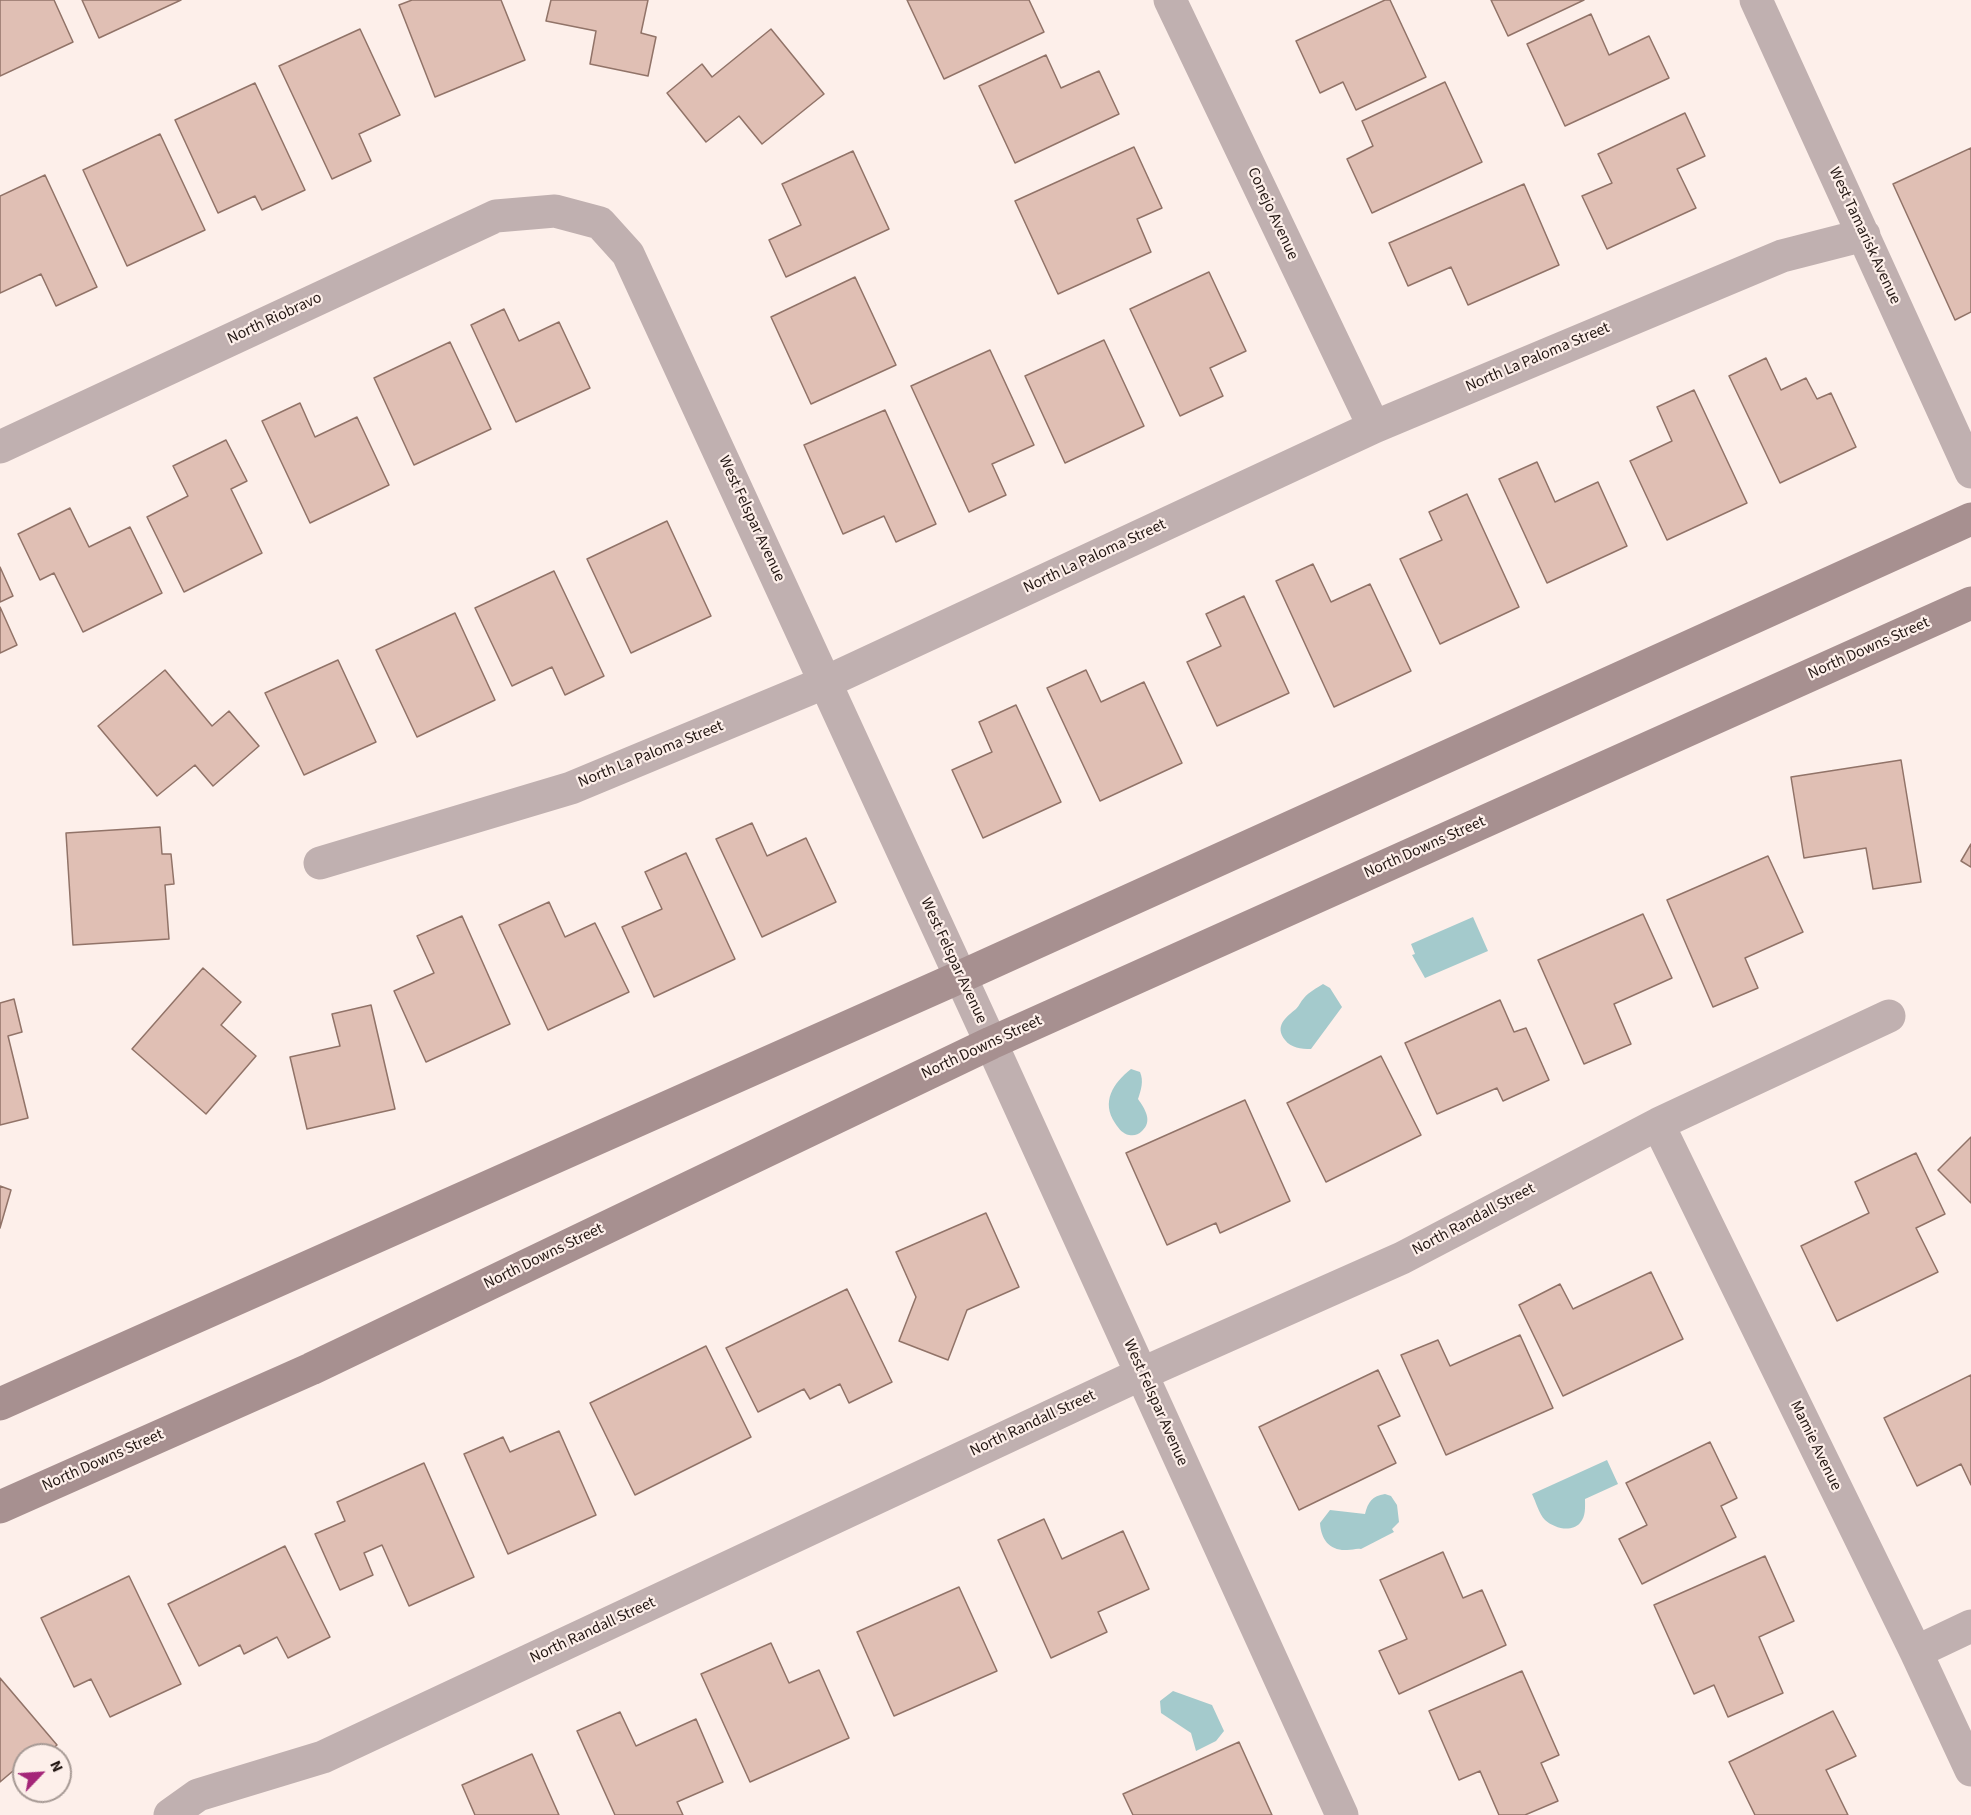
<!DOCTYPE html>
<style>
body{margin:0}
#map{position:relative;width:1971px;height:1815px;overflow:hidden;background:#fdefea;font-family:"Source Sans 3",sans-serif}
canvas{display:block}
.north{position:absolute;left:12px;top:1743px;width:60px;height:60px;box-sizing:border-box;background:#fdefea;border:2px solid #a69994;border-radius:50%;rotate:65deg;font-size:16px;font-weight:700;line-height:24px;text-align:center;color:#231713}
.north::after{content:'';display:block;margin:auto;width:21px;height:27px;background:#a42678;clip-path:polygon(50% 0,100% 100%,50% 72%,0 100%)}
</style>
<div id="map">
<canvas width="1971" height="1815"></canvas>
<div class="north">N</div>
</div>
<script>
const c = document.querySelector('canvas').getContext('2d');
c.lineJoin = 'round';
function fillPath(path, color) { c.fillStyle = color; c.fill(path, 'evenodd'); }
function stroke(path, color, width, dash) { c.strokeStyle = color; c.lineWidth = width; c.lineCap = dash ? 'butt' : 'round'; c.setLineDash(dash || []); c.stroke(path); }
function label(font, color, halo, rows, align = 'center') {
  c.font = font + ' "Source Sans 3",sans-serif'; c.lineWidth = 4.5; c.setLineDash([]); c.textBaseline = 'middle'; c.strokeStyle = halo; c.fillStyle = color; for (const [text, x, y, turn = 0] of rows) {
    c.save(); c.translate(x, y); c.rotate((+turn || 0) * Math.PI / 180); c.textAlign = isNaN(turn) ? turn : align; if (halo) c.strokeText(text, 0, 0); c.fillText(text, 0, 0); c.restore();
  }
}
fillPath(new Path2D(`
 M1473 917 1488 951 1425 978 1412 955 1415 954 1411 944Z
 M1323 984 1330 988 1342 1007 1311 1049C1301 1049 1291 1048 1285 1040 1274 1026 1286 1017 1296 1009 1299 1006 1301 1001 1304 998 1309 992 1317 988 1323 984Z
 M1131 1069 1140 1072C1144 1081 1141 1090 1138 1099 1145 1109 1153 1121 1142 1131 1138 1135 1134 1136 1129 1135 1123 1134 1119 1129 1115 1123 1101 1102 1113 1083 1131 1069Z
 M1607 1460 1618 1484 1585 1499C1585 1507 1586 1516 1580 1523 1571 1533 1554 1528 1545 1520 1539 1514 1536 1502 1532 1494Z
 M1385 1494 1391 1496 1397 1505 1399 1522 1392 1529 1394 1532 1361 1549C1356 1548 1353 1550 1347 1550 1330 1551 1321 1540 1320 1523L1330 1510 1365 1514C1368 1502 1372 1496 1385 1494Z
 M1173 1691 1212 1705 1224 1731 1216 1741 1196 1751 1191 1733 1161 1713 1160 1701Z`), '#a4cacc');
const building = new Path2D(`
 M0 0H54L73 42 0 76Z
 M82 0H181L99 38Z
 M412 0H501L525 60 435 97 399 5Z
 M551 0H648L641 33 656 37 648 76 590 64 596 31 546 21Z
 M907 0H1029L1044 32 944 79Z
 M1385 0H1390L1426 77 1356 110 1343 82 1320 93 1296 41Z
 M1491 0H1584L1508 36Z
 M1591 14 1609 55 1649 36 1669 78 1565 126 1527 44Z
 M360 29 400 115 359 134 371 161 332 179 279 66Z
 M771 29 824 94 762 144 739 116 706 142 667 93 702 64 712 77Z
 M1046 55 1061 88 1099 71 1119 114 1015 163 979 86Z
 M1445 82 1482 162 1372 213 1347 159 1373 146 1362 121Z
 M255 83 305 190 262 210 255 196 218 213 175 120Z
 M1685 113 1705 156 1677 169 1696 208 1607 249 1582 196 1612 183 1598 154Z
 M160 134 205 230 127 266 83 170Z
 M1134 147 1162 208 1137 219 1151 252 1058 294 1015 201Z
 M1971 148V312L1955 320 1893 184Z
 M853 151 889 229 786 277 769 240 801 225 782 184Z
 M45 175 97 287 56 306 41 274 0 293V196Z
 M1524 184 1559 265 1468 305 1451 267 1408 286 1389 243Z
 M1209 272 1246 351 1210 368 1223 396 1180 416 1130 309Z
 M855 277 896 365 811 404 771 317Z
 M504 309 519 341 559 322 590 388 516 422 471 325Z
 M1104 340 1144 426 1065 463 1025 376Z
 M450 342 491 429 414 465 374 378Z
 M990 350 1034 445 992 464 1006 495 969 512 911 386Z
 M1766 358 1781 390 1806 378 1817 399 1831 393 1856 447 1780 483 1729 376Z
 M1694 390 1747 503 1667 540 1630 461 1672 441 1657 407Z
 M300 403 315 437 357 417 389 485 310 523 262 421Z
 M885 410 936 524 896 542 884 516 843 534 804 445Z
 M226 440 247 481 231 489 262 553 184 592 147 517 188 496 173 466Z
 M1537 462 1555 502 1598 482 1627 546 1547 583 1499 479Z
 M1467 494 1519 607 1440 644 1400 559 1442 540 1429 512Z
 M70 508 89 547 130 527 162 593 83 632 54 573 40 580 18 534Z
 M667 521 711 616 631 653 587 559Z
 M1313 564 1331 602 1370 584 1411 671 1334 707 1276 581Z
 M0 567 13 596 0 602Z
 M554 571 604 676 565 695 552 667 512 686 475 608Z
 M1244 596 1289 693 1217 726 1187 662 1221 646 1206 614Z
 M0 607 17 645 0 653Z
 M455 613 495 700 417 737 376 650Z
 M338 660 376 742 304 775 265 693Z
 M165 670 212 726 229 711 259 746 213 786 195 765 157 796 98 726Z
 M1086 670 1101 702 1144 682 1182 763 1100 801 1047 688Z
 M1016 705 1061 802 983 838 952 770 992 752 979 722Z
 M1901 760 1921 882 1873 889 1866 848 1804 858 1791 777Z
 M752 823 767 856 806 838 836 902 762 937 716 839Z
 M160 827 162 854H171L174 884 165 885 169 939 73 945 66 833Z
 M1971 844V867L1961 861Z
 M686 853 735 959 654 997 622 927 662 909 645 872Z
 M1768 856 1803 932 1745 958 1758 988 1713 1007 1667 900Z
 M549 902 565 937 595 923 629 992 548 1030 499 925Z
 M1643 914 1672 978 1614 1004 1631 1044 1584 1064 1538 960Z
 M462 916 510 1024 426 1062 394 991 434 973 417 936Z
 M203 968 241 1002 221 1025 256 1056 206 1114 132 1049Z
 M14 999 22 1032 8 1036 28 1118 0 1125V1003Z
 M1500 1000 1514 1032 1526 1028 1549 1080 1503 1101 1497 1088 1437 1114 1405 1043Z
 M371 1005 395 1109 307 1129 290 1057 340 1046 332 1014Z
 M1381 1056 1421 1135 1326 1182 1287 1103Z
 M1245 1100 1290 1201 1220 1233 1216 1223 1167 1245 1126 1153Z
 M1971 1137V1203L1938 1170Z
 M1916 1153 1945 1214 1916 1228 1938 1272 1837 1321 1801 1246 1869 1213 1855 1182Z
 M0 1186 11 1190 0 1228Z
 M986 1213 1019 1287 967 1310 948 1360 899 1341 916 1297 896 1252Z
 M1651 1272 1683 1339 1563 1396 1519 1305 1560 1284 1573 1309Z
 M847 1289 892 1382 849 1403 840 1384 810 1399 804 1389 758 1412 726 1348Z
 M1520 1335 1553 1408 1446 1455 1401 1355 1438 1340 1450 1366Z
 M706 1346 751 1437 635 1495 590 1403Z
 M1378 1370 1400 1416 1378 1426 1396 1463 1299 1510 1259 1427Z
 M1971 1375V1485L1961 1464 1917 1486 1884 1418Z
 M559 1431 596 1515 508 1554 464 1454 503 1437 510 1452Z
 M1710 1442 1737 1498 1721 1506 1736 1537 1642 1584 1619 1539 1647 1525 1626 1483Z
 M424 1463 474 1577 409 1606 382 1545 364 1553 373 1575 340 1590 315 1534 345 1521 337 1502Z
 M1044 1519 1062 1559 1123 1531 1149 1589 1098 1612 1107 1632 1051 1658 998 1540Z
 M285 1546 330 1637 288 1658 277 1637 244 1654 240 1645 199 1666 168 1604Z
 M1443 1552 1463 1598 1482 1590 1506 1645 1399 1694 1379 1651 1407 1639 1380 1580Z
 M1765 1556 1794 1621 1759 1637 1783 1693 1728 1717 1714 1685 1694 1694 1654 1605Z
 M129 1576 181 1684 110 1717 91 1679 74 1687 41 1618Z
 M959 1587 997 1671 894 1716 857 1632Z
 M771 1643 789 1683 819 1670 849 1738 750 1782 701 1674Z
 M1522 1671 1559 1755 1541 1763 1558 1801 1525 1815H1499L1480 1771 1459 1780 1429 1711Z
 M0 1678 57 1745 45 1755H24V1770L20 1765 0 1782Z
 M1833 1711 1856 1756 1826 1770 1848 1815H1755L1729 1762Z
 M620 1712 636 1746 696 1719 723 1782 677 1802 683 1815H615L577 1731Z
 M1239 1742 1272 1815H1133L1123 1794Z
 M532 1754 559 1815H475L462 1785Z`);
fillPath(building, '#e0bfb4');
stroke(building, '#917368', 1.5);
stroke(new Path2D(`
 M1170 0 1374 427
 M1756 0 1971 472
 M0 447 496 216 555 211 600 223 628 254 991 1043 1342 1815
 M320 863 571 788 826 682 1374 427 1782 256 1864 235
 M1658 1124 1916 1652 1971 1770
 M1916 1652 1971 1626
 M170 1815 198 1795 323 1757 1141 1374 1402 1258 1658 1124 1889 1016`), '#c0b0b0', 33);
stroke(new Path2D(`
 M0 1404 960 977 1971 519
 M0 1507 311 1369 991 1043 1971 603`), '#a79090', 33);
label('16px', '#231713', '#fdefea', [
 ["Conejo Avenue",1272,214,65],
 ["West Tamarisk Avenue",1864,236,65],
 ["North Riobravo",275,319,-25],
 ["North La Paloma Street",1538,358,-23],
 ["West Felspar Avenue",751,519,65],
 ["North La Paloma Street",1095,557,-25],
 ["North Downs Street",1869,649,-24],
 ["North La Paloma Street",651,755,-22],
 ["North Downs Street",1425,848,-24],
 ["West Felspar Avenue",953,961,65],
 ["North Downs Street",982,1048,-25],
 ["North Randall Street",1474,1220,-28],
 ["North Downs Street",544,1257,-26],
 ["West Felspar Avenue",1155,1403,66],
 ["North Randall Street",1033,1424,-25],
 ["Mamie Avenue",1815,1446,64],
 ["North Downs Street",103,1461,-24],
 ["North Randall Street",593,1631,-25]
]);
</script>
